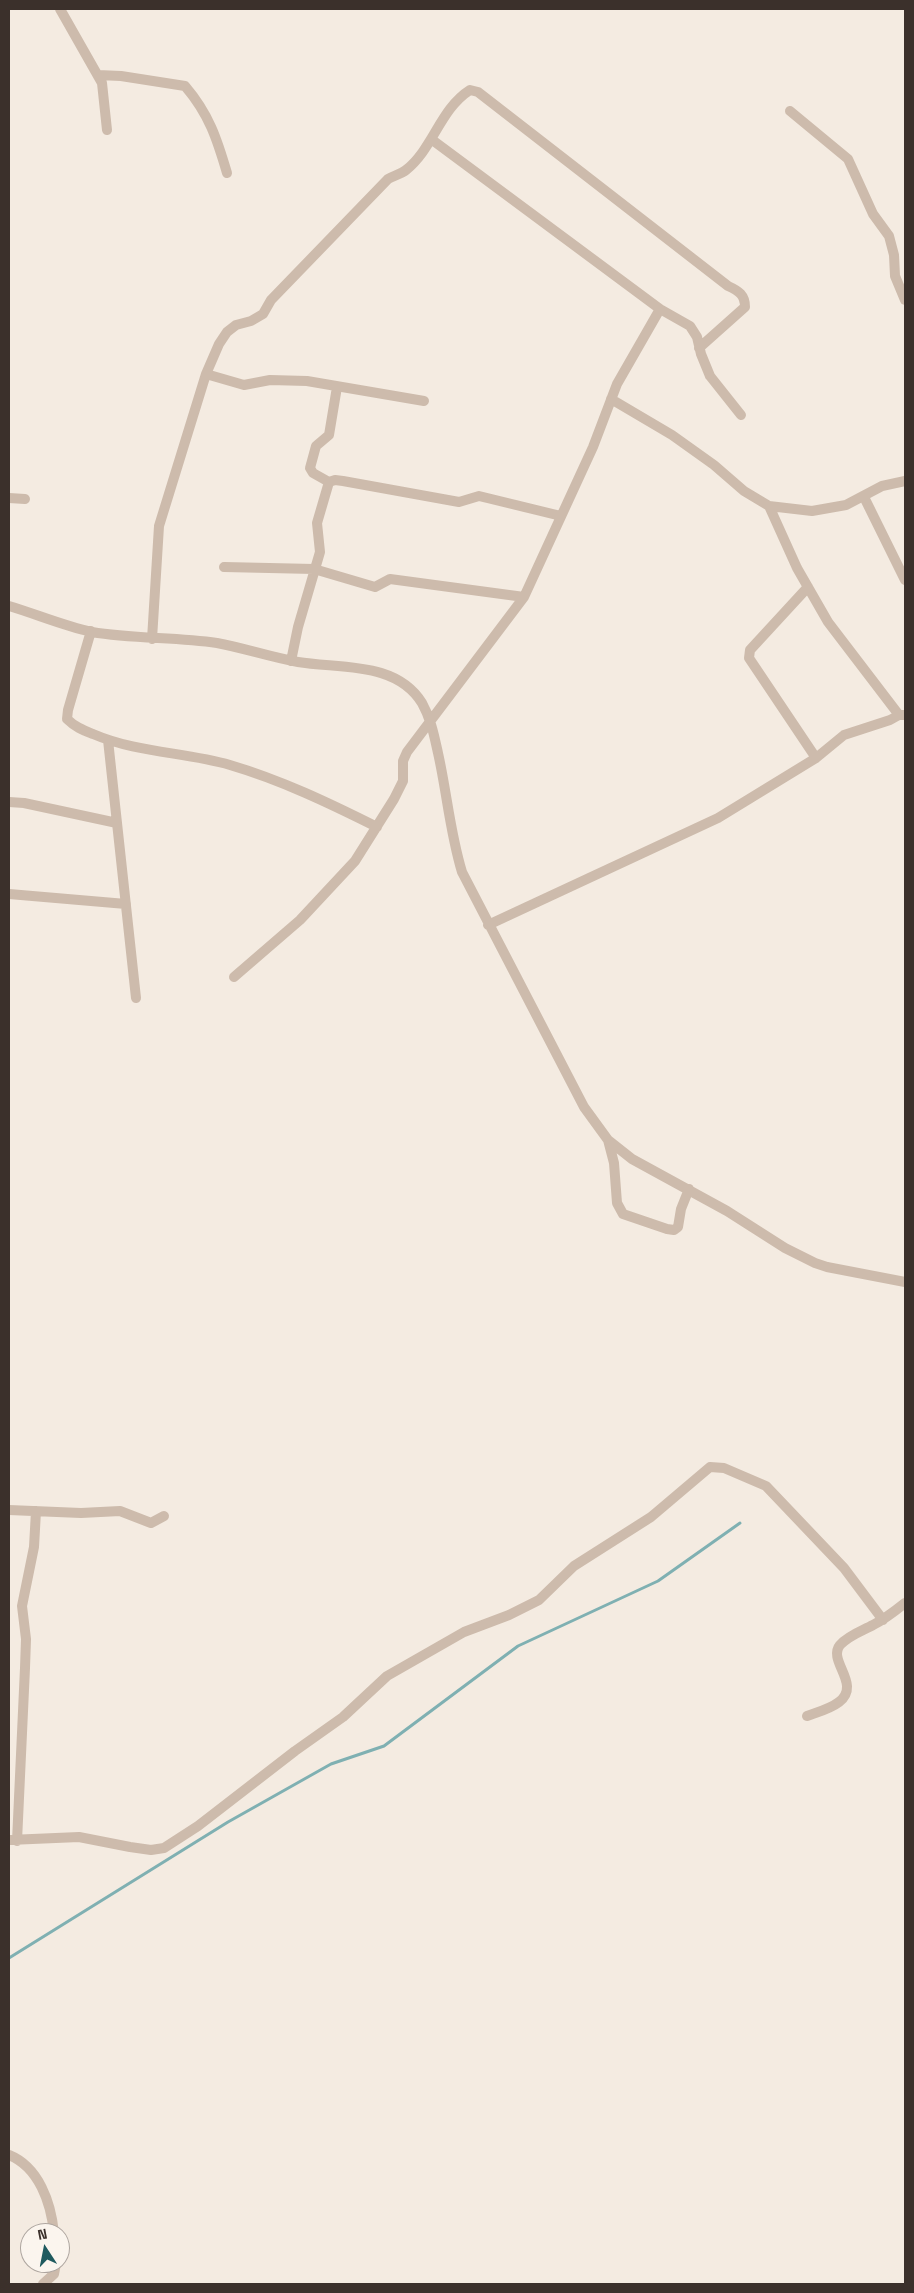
<!DOCTYPE html>
<style>
body{margin:0}
#map{position:relative;width:914px;height:2293px;overflow:hidden;background:#f4ebe1;font-family:"Space Grotesk",sans-serif}
canvas{display:block}
.frame{position:absolute;inset:0;border:10px solid #3b302b;pointer-events:none}
.north{position:absolute;left:20px;top:2223px;width:50px;height:50px;box-sizing:border-box;background:#fbf5ee;border:1px solid #aea6a0;border-radius:50%;rotate:349deg;font-size:14px;font-weight:700;line-height:20px;text-align:center;color:#3b302b}
.north::after{content:'';display:block;margin:auto;width:18px;height:22px;background:#1f5a5e;clip-path:polygon(50% 0,100% 100%,50% 72%,0 100%)}
</style>
<div id="map">
<canvas width="914" height="2293"></canvas>
<div class="frame"></div>
<div class="north">N</div>
</div>
<script>
const c = document.querySelector('canvas').getContext('2d');
c.lineJoin = 'round';
function stroke(path, color, width, dash) { c.strokeStyle = color; c.lineWidth = width; c.lineCap = dash ? 'butt' : 'round'; c.setLineDash(dash || []); c.stroke(path); }
stroke(new Path2D(`
 M9 1958 228 1822 331 1764 384 1746 518 1646 658 1581 740 1523`), '#7fb0b2', 3);
stroke(new Path2D(`
 M60 9 102 83 107 130
 M98 75 121 76 185 86C209 114 217 139 227 173
 M790 111 848 159 873 214 889 236 894 255 895 276 905 300
 M431 139 660 309 690 326 697 337 701 354 710 376 741 415
 M206 374 244 385 270 380 307 381 424 401
 M611 399 672 435 714 465 744 491 769 506 812 511 846 505 882 486 905 481
 M329 482 313 473 310 468 316 446 329 435 337 387
 M864 497 905 580
 M9 498 25 499
 M769 506 797 568 828 622 899 715
 M224 567 314 569 375 587 390 579 524 597
 M808 587 750 650 749 658 816 758
 M9 606C36 614 64 626 92 632 133 639 175 637 217 643 244 648 270 657 298 662 340 669 396 661 422 703 431 719 434 735 438 753 447 793 450 833 462 872L584 1107 608 1140 632 1159 727 1211 785 1248 815 1263 827 1267 905 1282
 M91 631 68 710 67 719C75 727 83 730 93 734 137 753 185 752 230 765 281 780 329 803 377 827
 M152 639 159 526 206 374 219 344 227 332 236 325 251 321 263 314 271 300 388 179C393 176 401 174 406 170 433 149 440 109 470 90L478 92 728 286C739 291 745 295 745 307L699 348
 M291 661 298 627 320 552 317 523 329 482 335 480 343 481 459 502 479 496 561 516
 M108 740 136 998
 M9 802 24 803 117 823
 M9 894 126 904
 M488 925 718 818 816 758 844 735 890 720 899 715H905
 M234 977 300 920 355 861 394 799 403 781V761L407 752 524 597 593 447 617 384 660 309
 M608 1140 614 1163 617 1203 623 1214 667 1229 674 1230 678 1227 681 1209 689 1189
 M9 1510 81 1513 120 1511 151 1523 164 1516
 M807 1716C818 1712 830 1709 839 1702 862 1684 827 1661 840 1645 849 1635 862 1631 873 1625 885 1619 895 1611 905 1603
 M9 1840 79 1837 130 1847 151 1850 164 1848 198 1826 295 1751 343 1717 387 1676 464 1632 509 1615 539 1600 574 1566 651 1517 710 1467 724 1468 766 1486 844 1568 883 1620
 M17 1841 25 1668 26 1639 22 1606 34 1547 36 1511
 M9 2155C39 2167 51 2203 54 2233
 M43 2284 54 2274 56 2263`), '#cdbbac', 10);
</script>
